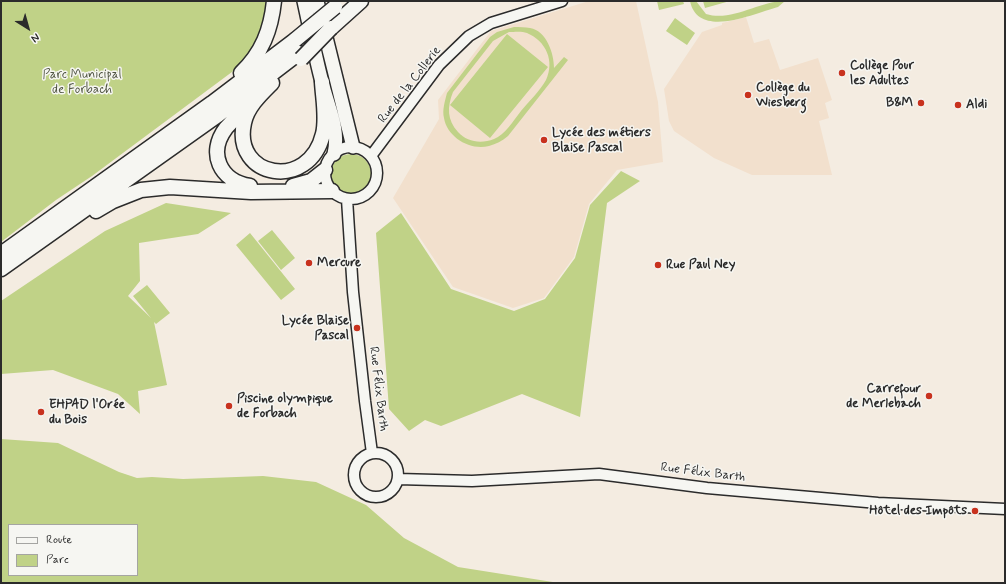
<!DOCTYPE html>
<meta charset="utf-8">
<style>
body{margin:0}
#map{position:relative;width:1006px;height:584px;overflow:hidden;background:#f4ece1;font-family:Mynerve,sans-serif}
canvas{display:block}
.frame{position:absolute;inset:0;border:2px solid #2b2b2b;pointer-events:none}
.legend{position:absolute;left:8px;top:524px;width:130px;height:52px;box-sizing:border-box;background:#f6f6f2;border:1px solid #a5a5a2;margin:0;padding:5px 7px;list-style:none;font-size:12px;color:#2b2b2b}
.legend li{display:flex;align-items:center;gap:8px;height:20px}
.legend b{width:20px;border:1px solid #a5a5a2}
.north{position:absolute;left:8px;top:8px;width:40px;height:40px;-webkit-text-stroke:3px #f6f6f2;paint-order:stroke;rotate:143deg;font-size:11px;font-weight:700;line-height:16px;text-align:center;color:#2b2b2b}
.north::after{content:'';display:block;margin:auto;width:14px;height:18px;background:#2b2b2b;clip-path:polygon(50% 0,100% 100%,50% 72%,0 100%)}
</style>
<div id="map">
<canvas width="1006" height="584"></canvas>
<div class="frame"></div>
<ul class="legend">
<li><b style="height:5px;background:#f6f6f2"></b>Route</li>
<li><b style="height:11px;background:#c0d287"></b>Parc</li>
</ul>
<div class="north">N</div>
</div>
<script>
const c = document.querySelector('canvas').getContext('2d');
c.lineJoin = 'round';
function fillPath(path, color) { c.fillStyle = color; c.fill(path, 'evenodd'); }
function stroke(path, color, width, dash) { c.strokeStyle = color; c.lineWidth = width; c.lineCap = dash ? 'butt' : 'round'; c.setLineDash(dash || []); c.stroke(path); }
function label(font, color, halo, rows, align = 'center') {
  c.font = font + ' Mynerve,sans-serif'; c.lineWidth = 3; c.setLineDash([]); c.textBaseline = 'middle'; c.strokeStyle = halo; c.fillStyle = color; for (const [text, x, y, turn = 0] of rows) {
    c.save(); c.translate(x, y); c.rotate((+turn || 0) * Math.PI / 180); c.textAlign = isNaN(turn) ? turn : align; if (halo) c.strokeText(text, 0, 0); c.fillText(text, 0, 0); c.restore();
  }
}
fillPath(new Path2D(`
 M589 1H636L658 102 663 162 617 170 589 204 574 257 544 298 513 308 453 287 393 198 439 119 438 100 491 31Z
 M746 17 754 43 769 39 780 70 818 58 832 100 825 103 829 118 819 121 832 175H752L714 158 674 131 669 121 664 89 702 32 722 25V23Z`), '#f2e0cd');
fillPath(new Path2D(`
 M1 1H270L266 31 236 69 92 176 56 200 1 242Z
 M657 1H683L684 4 659 10Z
 M690 1H696L706 14C732 22 759 1 785 1L778 7C755 13 698 40 690 1Z
 M703 1H730L705 8Z
 M675 18 695 33 687 45 666 31Z
 M514 27C520 27 525 27 530 28 547 31 554 54 554 68L564 57 568 60 508 136C502 141 496 144 489 146 470 151 447 137 444 118 442 110 445 101 447 93L490 37 497 32ZM509 32C514 32 522 31 527 33 546 41 555 61 546 80 540 91 529 101 521 111 513 121 505 135 494 139 481 144 467 142 458 132 447 120 447 107 453 92L493 41Z
 M507 34 548 67 490 138 450 105Z
 M331 174a20 20 0 1 1 40 0a20 20 0 1 1-40 0Z
 M621 171 640 181 607 203 580 417 522 394 441 426 425 420 409 431 389 409 376 233 401 213 451 289 514 311 545 299 575 258 590 205Z
 M166 203 231 213 198 234 139 243 140 281 128 296 151 318 133 296 147 285 170 313 156 324 154 322 167 385 138 391 140 414 118 394 53 370 1 374V301L105 231Z
 M272 230 295 258 281 270 258 241Z
 M250 233 295 289 281 300 236 245Z
 M1 439 58 443 119 472 137 478 152 477 183 479 263 476 316 482 366 505 404 538 458 567 559 583H1ZM9 525H137V575H9Z`), '#c0d287');
const tertiary = new Path2D(`
 M325 173a26 26 0 1 1 52 0a26 26 0 1 1-52 0Z
 M371 156 439 65 469 36 491 23 562 1
 M347 199 353 292 365 401 372 453
 M354 475a22 22 0 1 1 44 0a22 22 0 1 1-44 0Z
 M398 479 472 481 599 474 707 488 878 503 1005 509`);
const trunk = new Path2D(`
 M304 1C310 28 315 56 322 82 328 107 340 129 334 154
 M317 1 353 147`);
const motorway = new Path2D(`
 M331 28 361 1
 M241 73C262 53 271 30 274 1
 M272 83C261 94 247 107 244 123 232 178 309 192 323 134 327 118 323 99 322 82
 M250 108C241 113 233 120 226 128 207 153 220 181 250 186
 M293 186 311 181 325 170
 M96 211 113 201 141 190 170 187 251 192 332 191
 M1 254 212 103 295 40
 M1 269 218 115 299 53`);
stroke(tertiary, '#2b2b2b', 13);
stroke(trunk, '#2b2b2b', 16);
stroke(motorway, '#2b2b2b', 17);
stroke(tertiary, '#f6f6f2', 10);
stroke(trunk, '#f6f6f2', 13);
stroke(motorway, '#f6f6f2', 14);
const motorwayBridge = new Path2D(`
 M295 40 335 7
 M301 59 331 28`);
stroke(motorwayBridge, '#2b2b2b', 17, []);
stroke(motorwayBridge, '#f6f6f2', 14);
for (const [x, y, r, color] of [
 [842,73,4,"#c8321e"],
 [748,95,4,"#c8321e"],
 [921,103,4,"#c8321e"],
 [958,105,4,"#c8321e"],
 [544,140,4,"#c8321e"],
 [309,263,4,"#c8321e"],
 [658,265,4,"#c8321e"],
 [357,328,4,"#c8321e"],
 [929,396,4,"#c8321e"],
 [229,406,4,"#c8321e"],
 [41,412,4,"#c8321e"],
 [975,511,4,"#c8321e"]
]) { const dot = new Path2D(); dot.arc(x, y, r, 0, 2 * Math.PI); c.fillStyle = color; c.fill(dot); stroke(dot, '#f6f6f2', 1.5); }
label('bold 13px', '#2b2b2b', '#f6f6f2', [
 ["Collège Pour",850,66],
 ["les Adultes",850,81],
 ["Collège du",756,88],
 ["Wiesberg",756,103],
 ["B&M",913,103,"right"],
 ["Aldi",966,105],
 ["Lycée des métiers",552,133],
 ["Blaise Pascal",552,148],
 ["Mercure",317,263],
 ["Rue Paul Ney",666,265],
 ["Lycée Blaise",349,321,"right"],
 ["Pascal",349,336,"right"],
 ["Carrefour",921,389,"right"],
 ["de Merlebach",921,404,"right"],
 ["Piscine olympique",237,399],
 ["de Forbach",237,414],
 ["EHPAD l'Orée",49,405],
 ["du Bois",49,420],
 ["Hôtel des Impôts",967,511,"right"]
], 'left');
label('13px', '#505542', '#f6f6f2', [
 ["Parc Municipal",82,75],
 ["de Forbach",82,90]
]);
label('13px', '#2b2b2b', '#f6f6f2', [
 ["Rue de la Collerie",410,85,-52],
 ["Rue Félix Barth",378,389,83],
 ["Rue Félix Barth",703,473,7]
]);
</script>
